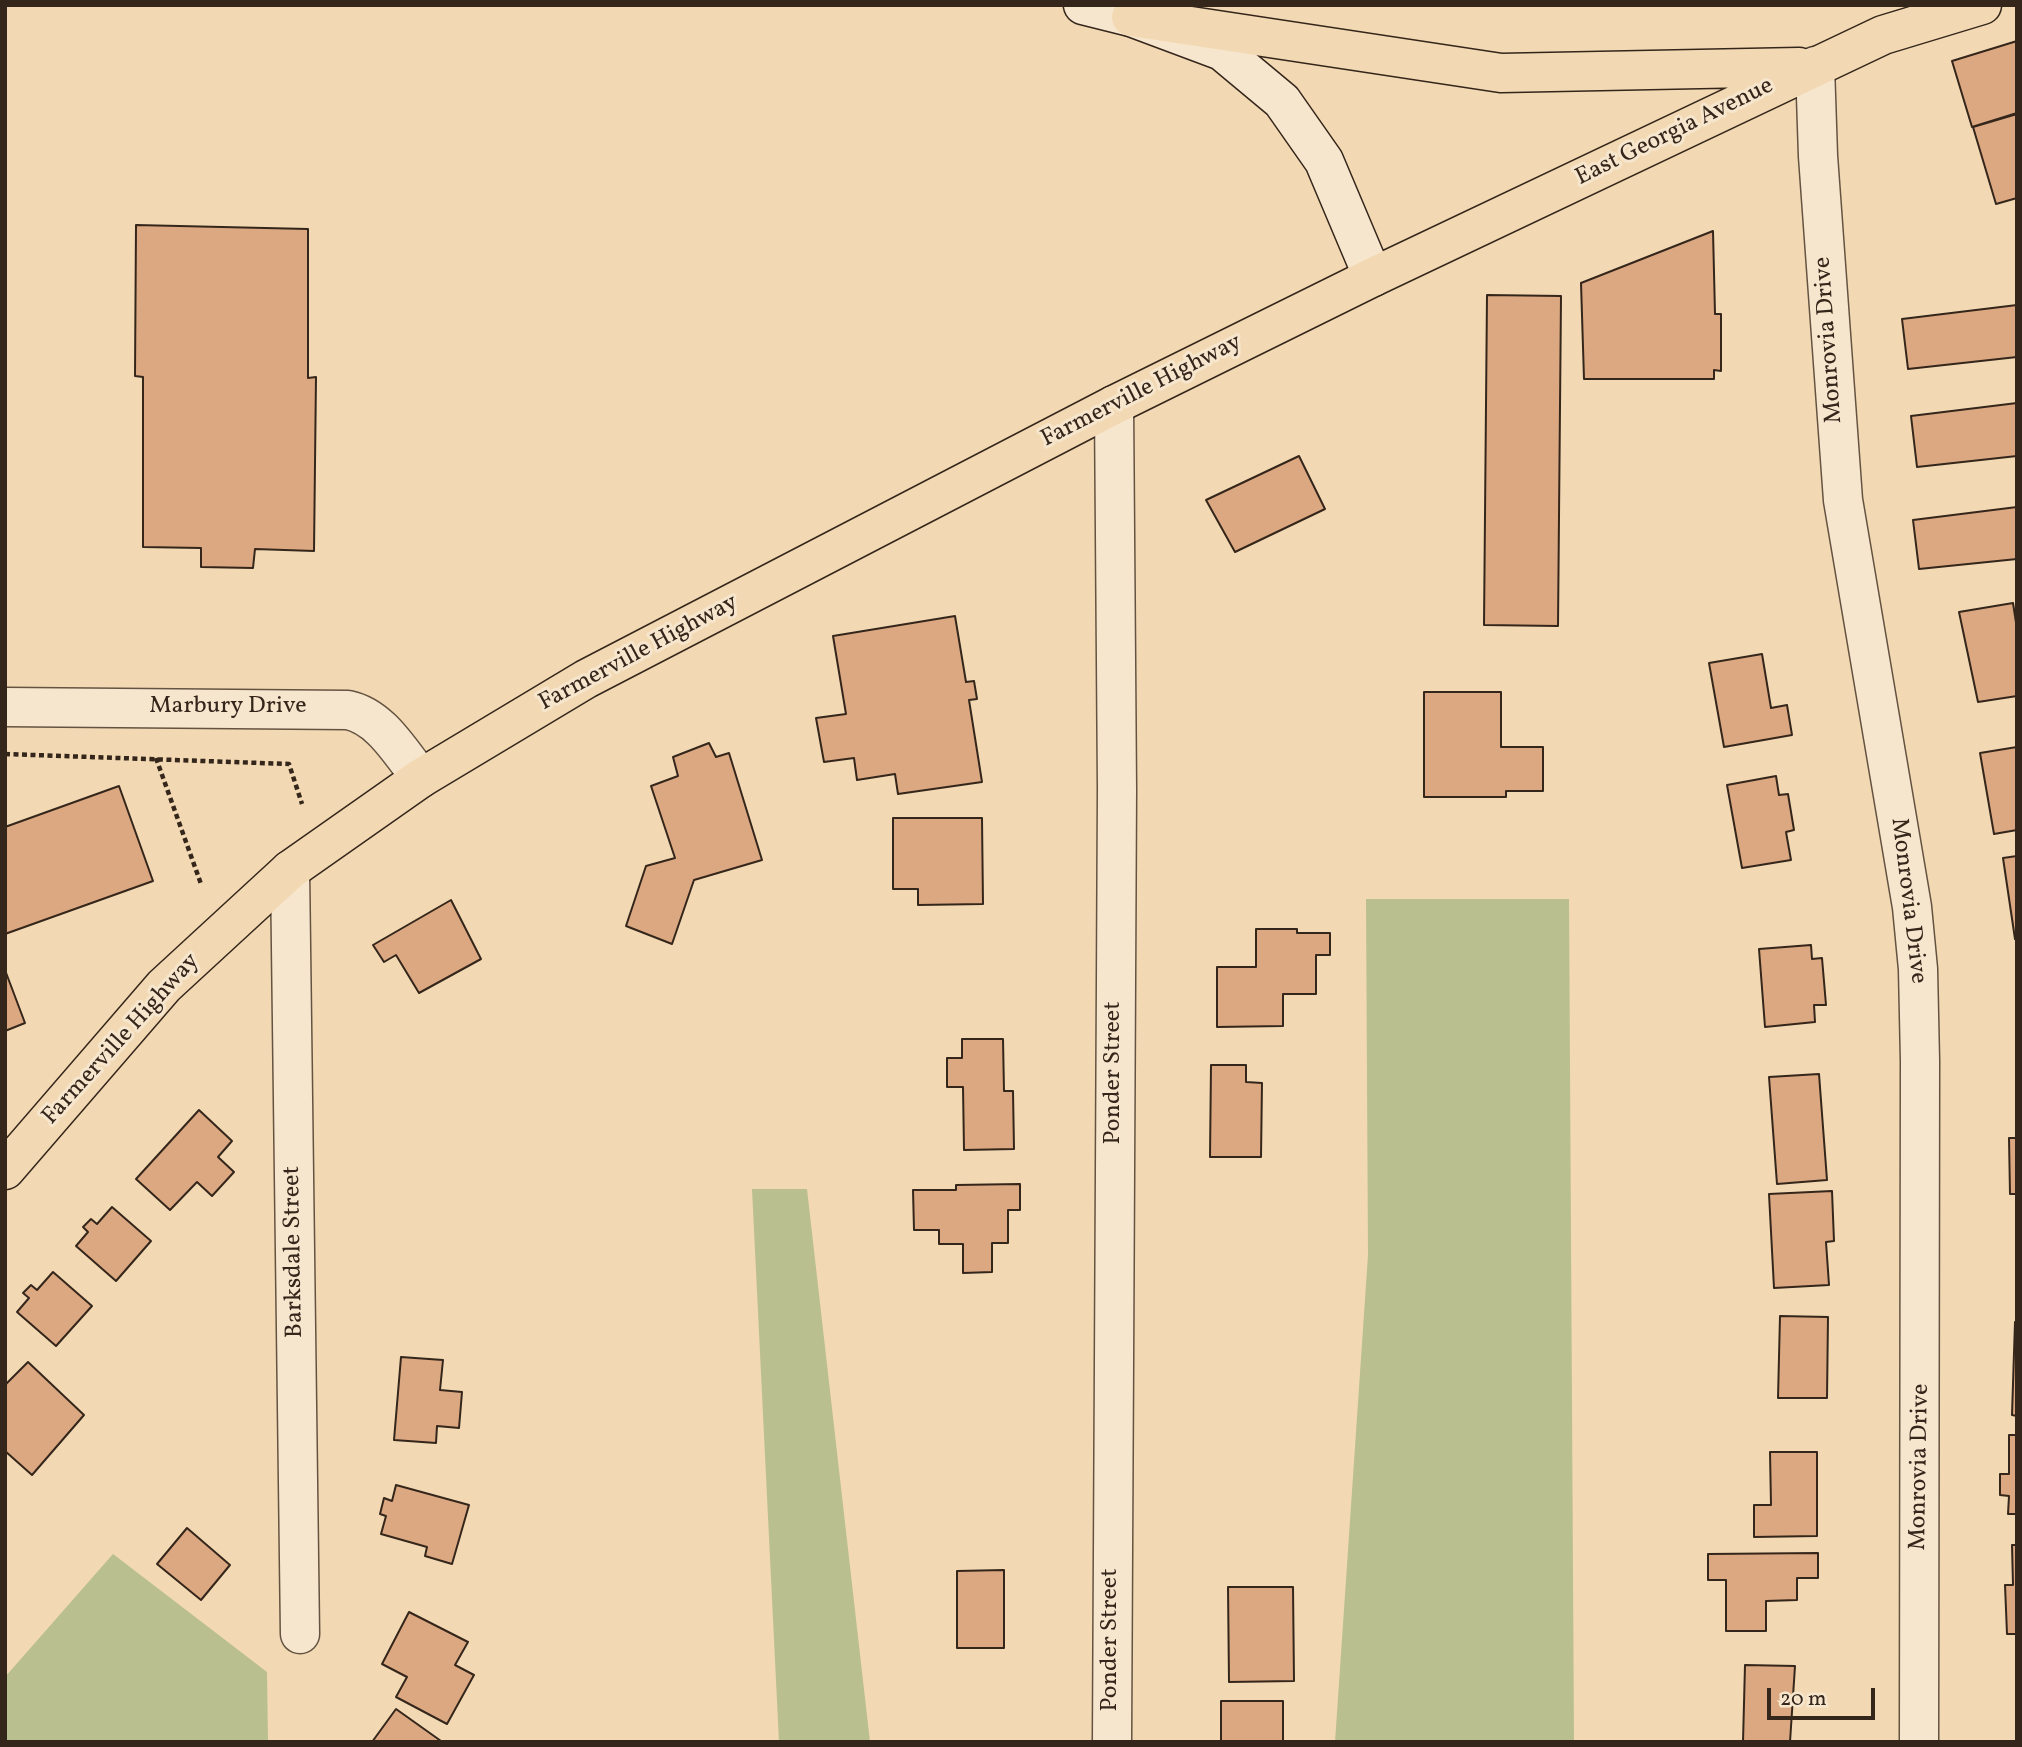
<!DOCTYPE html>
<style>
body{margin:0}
#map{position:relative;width:2022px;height:1747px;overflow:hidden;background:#f2d9b3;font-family:Vollkorn,serif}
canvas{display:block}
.frame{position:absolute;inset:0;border:7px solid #35261b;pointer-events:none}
.scale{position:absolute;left:1767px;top:1688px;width:108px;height:32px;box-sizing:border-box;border:4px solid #35261b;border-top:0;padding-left:9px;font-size:21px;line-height:24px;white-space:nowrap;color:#35261b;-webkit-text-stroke:5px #f7e6ce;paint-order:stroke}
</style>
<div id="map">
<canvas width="2022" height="1747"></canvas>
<div class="frame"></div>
<div class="scale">20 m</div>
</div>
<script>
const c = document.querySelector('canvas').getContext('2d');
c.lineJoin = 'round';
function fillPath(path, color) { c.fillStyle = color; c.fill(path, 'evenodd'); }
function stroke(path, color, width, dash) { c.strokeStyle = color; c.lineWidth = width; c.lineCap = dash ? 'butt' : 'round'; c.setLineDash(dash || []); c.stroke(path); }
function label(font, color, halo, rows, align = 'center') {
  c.font = font + ' Vollkorn,serif'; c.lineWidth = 6; c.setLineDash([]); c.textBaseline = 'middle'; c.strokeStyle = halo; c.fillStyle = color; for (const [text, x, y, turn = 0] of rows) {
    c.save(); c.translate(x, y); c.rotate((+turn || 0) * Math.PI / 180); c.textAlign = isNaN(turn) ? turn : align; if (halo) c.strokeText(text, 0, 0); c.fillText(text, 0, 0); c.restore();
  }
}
fillPath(new Path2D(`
 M1366 899H1569L1574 1742H1335L1368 1255Z
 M752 1189H807L870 1742H779Z
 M113 1554 267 1672 268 1742H5V1677Z`), '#b9bf8e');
const building = new Path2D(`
 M2017 41V113L1972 127 1952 61Z
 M2017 114V198L1996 204 1973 127Z
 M136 225 308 229V378L316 377 314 551 255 549 253 568 201 567V548L143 547V377L135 376Z
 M1713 231 1715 314H1721V371L1714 370V379H1584L1581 283Z
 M1487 295 1561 296 1558 626 1484 625Z
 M2017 305V357L1908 369 1902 319Z
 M2017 403V456L1917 467 1911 416Z
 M1299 456 1325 509 1235 552 1206 500Z
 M2017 507V559L1919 569 1913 520Z
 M2013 603 2017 629V696L1978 702 1959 612Z
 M955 616 966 682 974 681 977 699 969 700 982 782 898 794 895 774 857 780 854 758 824 762 816 718 846 714 833 636Z
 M1762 654 1771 708 1787 705 1792 735 1724 747 1709 663Z
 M1424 692H1501V747H1543V791H1506V797H1424Z
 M709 743 716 757 729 753 762 860 694 880 672 944 626 926 646 866 675 858 651 786 678 776 673 757Z
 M2017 747V830L1994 834 1980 753Z
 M1776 776 1779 795 1788 794 1794 830 1786 832 1791 860 1742 868 1727 785Z
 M119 786 153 881 5 934V827Z
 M893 818H982L983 904 918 905V889H893Z
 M2017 856V939H2015L2003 858Z
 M451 900 481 959 419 993 396 955 384 962 373 945Z
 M1256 929H1297V933H1330V955H1316V994H1283V1026L1217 1027V967H1256Z
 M1811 945 1812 959 1822 958 1826 1005H1814L1815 1022 1765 1027 1759 949Z
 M5 970 25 1023 5 1031Z
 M962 1039H1003L1004 1091H1013L1014 1149 964 1150 963 1087H947V1058H962Z
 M1211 1065H1246V1082L1262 1083 1261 1157H1210Z
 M1819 1074 1827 1180 1777 1184 1769 1077Z
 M199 1110 232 1141 218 1157 234 1172 212 1196 197 1182 170 1210 136 1179Z
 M2009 1138H2017V1194H2010Z
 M1020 1184V1210H1008V1243H992V1272L963 1273V1244H939V1230H914L913 1190H956V1185Z
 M1832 1191 1834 1241 1826 1242 1829 1285 1774 1288 1769 1194Z
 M112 1207 151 1241 116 1281 76 1246 88 1232 83 1227 91 1219 97 1224Z
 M53 1272 92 1306 56 1346 17 1312 29 1298 23 1293 31 1285 37 1290Z
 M1780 1316 1828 1317 1827 1398H1778Z
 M2015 1322H2017V1416L2012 1415Z
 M401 1357 443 1360 440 1390 462 1392 459 1428 437 1426 436 1443 394 1440Z
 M28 1362 84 1415 32 1475 5 1451V1385Z
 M2009 1435H2017V1514H2008L2009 1496 2000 1495V1474H2009Z
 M1770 1452H1817V1536L1754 1537V1505H1771Z
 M396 1485 469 1505 452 1564 425 1556 427 1547 381 1534 386 1516 380 1514 384 1498 392 1501Z
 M187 1528 230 1565 201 1600 157 1564Z
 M2012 1545H2017V1634H2007L2005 1585H2013Z
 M1818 1553V1578H1797V1600L1766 1601V1631H1726V1580H1708V1554Z
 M1004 1570V1648H957V1571Z
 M1228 1587H1293L1294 1681 1229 1682Z
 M409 1612 468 1642 455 1665 474 1675 447 1724 396 1697 407 1677 382 1664Z
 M1745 1665 1795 1666 1790 1742H1743Z
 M1221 1701H1283V1742H1221Z
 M396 1709 441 1741 372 1742Z`);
fillPath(building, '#dba881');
stroke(building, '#35261b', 2);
const minor = new Path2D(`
 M1815 66 1818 156 1843 500 1912 907 1918 969 1920 1061 1919 1742
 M5 707 348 710C381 717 400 752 421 778
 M290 870 300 1634
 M1112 1742 1117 790 1114 405`);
const secondary = new Path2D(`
 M1083 5 1131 17 1222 51 1282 101 1324 161 1373 277`);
const primary = new Path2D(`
 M1131 17 1501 73 1799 67
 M5 1170 164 986 290 870 421 778 586 679 1114 405 1373 277 1883 35 1982 5`);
stroke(minor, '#645341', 41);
stroke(secondary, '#35261b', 41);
stroke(primary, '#35261b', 41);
stroke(new Path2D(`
 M5 754 289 764 302 804
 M156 758 201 884`), '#35261b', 4.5, [5, 3.5]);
stroke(minor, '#f7e6ce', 38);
stroke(secondary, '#f7e6ce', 38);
stroke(primary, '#f2d9b3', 38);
label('24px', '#35261b', '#f7e6ce', [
 ["East Georgia Avenue",1675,133,-26],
 ["Monrovia Drive",1830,340,-94],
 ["Farmerville Highway",1142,392,-27],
 ["Farmerville Highway",639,654,-28],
 ["Marbury Drive",228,708],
 ["Monrovia Drive",1907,901,83],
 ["Farmerville Highway",122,1040,-48],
 ["Ponder Street",1115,1073,-90],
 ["Barksdale Street",295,1252,-91],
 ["Monrovia Drive",1921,1467,-89],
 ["Ponder Street",1112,1640,-90]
]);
</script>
